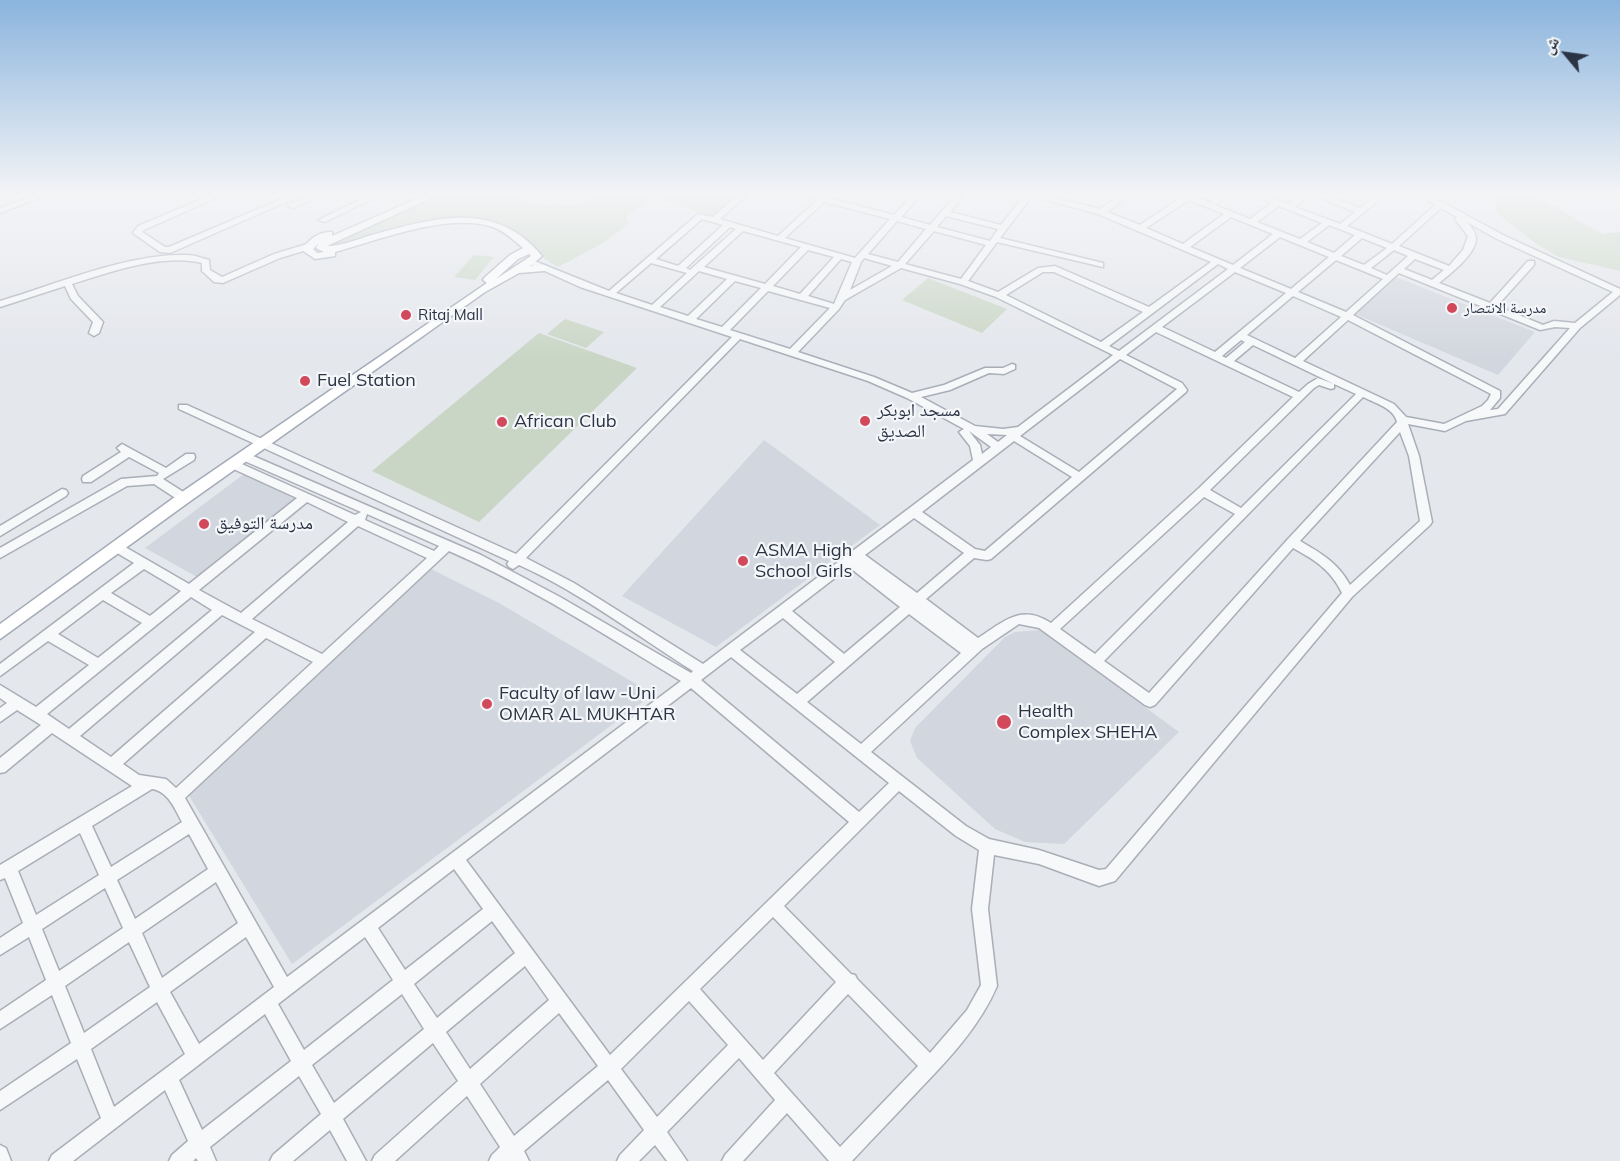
<!DOCTYPE html>
<meta charset="utf-8">
<style>
body{margin:0}
#map{position:relative;width:1620px;height:1161px;overflow:hidden;background:#e4e7ec;font-family:Mulish,"Noto Naskh Arabic",sans-serif}
canvas{display:block}
.north{position:absolute;left:1536px;top:24px;width:60px;height:60px;-webkit-text-stroke:4px #f4f6f9;paint-order:stroke;rotate:299deg;font-size:16px;font-weight:700;line-height:24px;text-align:center;color:#2b3445}
.north::after{content:'';display:block;margin:auto;width:21px;height:27px;background:#2b3445;clip-path:polygon(50% 0,100% 100%,50% 72%,0 100%)}
</style>
<div id="map">
<canvas width="1620" height="1161"></canvas>
<div class="north">ش</div>
</div>
<script>
const c = document.querySelector('canvas').getContext('2d');
c.lineJoin = 'round';
function fillPath(path, color) { c.fillStyle = color; c.fill(path, 'evenodd'); }
function stroke(path, color, width, dash) { c.strokeStyle = color; c.lineWidth = width; c.lineCap = dash ? 'butt' : 'round'; c.setLineDash(dash || []); c.stroke(path); }
function label(font, color, halo, rows, align = 'center') {
  c.font = font + ' Mulish,"Noto Naskh Arabic",sans-serif'; c.lineWidth = 4.5; c.setLineDash([]); c.textBaseline = 'middle'; c.strokeStyle = halo; c.fillStyle = color; for (const [text, x, y, turn = 0] of rows) {
    c.save(); c.translate(x, y); c.rotate((+turn || 0) * Math.PI / 180); c.textAlign = isNaN(turn) ? turn : align; if (halo) c.strokeText(text, 0, 0); c.fillText(text, 0, 0); c.restore();
  }
}
fillPath(new Path2D(`
 M1396 277 1535 332 1498 375 1355 314Z
 M764 440 880 525 716 647 622 596Z
 M244 474 298 500 199 578 145 548Z
 M431 569 499 603 653 694 292 964 188 794Z
 M1040 630 1179 732 1064 844 1025 842 995 829 917 758 910 741 915 728 1005 637 1015 632Z`), '#d2d6de');
fillPath(new Path2D(`
 M438 195H520L533 204 573 205 587 202 598 195H739L715 217 652 197 626 217 629 224 603 243 558 267C537 257 523 236 503 226 459 204 373 234 328 248L326 244Z
 M1489 195H1534L1603 234 1620 232V271L1559 257 1538 245 1498 214 1495 203Z
 M474 255 494 257 475 280 454 277Z
 M928 278 1007 309 982 333 902 300Z
 M565 319 604 332 586 348 547 334Z
 M539 333 637 368 479 522 372 471Z`), '#c9d6c5');
const minor = new Path2D(`
 M35 195H46L0 213V208Z
 M212 195H223L144 230 142 232 165 247H169L291 195H302L170 253 160 252 133 233 138 226Z
 M310 195H321L294 208 287 206Z
 M370 195H380L325 222 318 220Z
 M738 195H747L720 219 778 236 817 200 804 195H828V198L894 215 913 195H921L901 217 930 225 956 195H964L950 212 1001 225 1024 195H1044L1100 209 1121 195H1130L1107 212 1140 225 1182 197 1180 195H1191L1209 202 1220 195H1229L1215 205 1250 219 1272 203 1254 195H1265L1289 204 1301 195H1310L1295 207 1340 224 1355 212 1314 195H1325L1360 208 1376 195H1385L1347 226 1392 244 1435 205 1419 195H1429L1503 235 1620 289V295L1580 328 1505 414 1466 421 1445 431 1408 424 1419 456 1432 522 1430 525 1352 597 1115 881 1099 886 1039 864 994 855 988 909 997 986C980 1026 949 1059 919 1090 897 1114 874 1137 852 1161H829L787 1113 743 1161H722L725 1155 775 1100 739 1058 667 1132 687 1161H667L655 1145 639 1161H617L620 1155 644 1130 608 1080 524 1151 529 1161H489L492 1155 500 1147 467 1096 395 1161H372L375 1155 458 1081 433 1043 343 1119 366 1161H347L330 1130 293 1161H270L273 1155 321 1114 299 1076 210 1147 216 1161H198L196 1158 193 1161H169L172 1155 188 1141 165 1090 73 1161H49L52 1155 101 1118 77 1059 0 1110V1091L71 1043 52 995 0 1029V1011L46 980 29 937 0 955V938L23 923 5 878 0 880V865L132 786 52 733 5 772 0 773V758L41 725 17 710 0 722V708L7 703 0 698V685L36 707 89 665 48 641 0 676V664L134 563 112 550 110 547 112 544H120L189 584 297 498 229 467 228 464 229 461 233 460 355 515 361 512 240 459 239 456 244 452 481 555 560 597 691 673 693 671C636 635 581 593 519 565L513 569 509 567 507 564 509 561 179 409V405H187L516 554 732 337 580 287 525 262 532 260 609 291 698 214 713 217ZM1032 196 1098 214 1211 262 1149 307 1055 266 1038 268 998 292 968 281 997 242 1103 267V263L1000 238ZM1189 200 1224 214 1183 244 1146 228ZM824 202 890 219 855 258 785 238ZM1279 206 1322 223 1300 239 1257 222ZM1441 208 1457 217 1455 219 1468 236 1463 250 1449 266 1399 246ZM946 216 998 229 990 241 937 227ZM1231 217 1273 234 1233 265 1190 247ZM702 219 723 225 678 266 656 259ZM897 221 926 229 898 262 868 254ZM1467 222 1497 239 1613 292 1575 323 1554 321 1543 325 1497 306 1534 265V261H1528L1490 303 1439 283C1450 274 1476 254 1476 239 1476 232 1471 227 1467 222ZM1329 225 1355 235 1334 253 1307 242ZM730 227 736 229 690 270 686 268ZM743 231 801 247 765 284 704 267ZM934 231 986 245 961 279 905 264ZM1280 237 1329 257 1291 289 1240 268ZM1362 238 1387 248 1364 265 1341 256ZM808 250 834 257 800 294 773 286ZM1394 250 1408 256 1387 275 1371 268ZM864 258 892 266 850 290 861 262ZM841 259 852 262 834 304 808 296ZM1415 259 1444 270 1432 280 1404 269ZM1336 260 1383 279 1346 312 1298 292ZM651 263 687 273 652 305 616 293ZM1218 264 1228 269 1119 351 1109 346ZM901 268 960 284 996 297 1113 355 1018 427 1003 429 975 426 921 397 950 390 989 373 1004 374 1015 369V365L1012 364 1003 368H985L944 385 912 393 874 377 798 352 839 309 845 300ZM699 271 727 279 688 316 660 307ZM1043 272H1054L1143 312 1101 342 1006 295ZM1235 272 1286 293 1215 352 1162 327ZM1399 273 1540 330 1555 327 1570 328 1498 409 1490 410 1500 398V391L1353 315ZM735 281 761 288 722 327 696 319ZM768 291 830 308 790 349 730 330ZM1293 296 1341 317 1295 358 1247 335ZM1348 320 1491 394 1488 400 1482 406 1444 424 1406 417 1394 404 1303 361ZM1156 332 1293 397 1199 488 1051 623C1021 603 1003 622 978 638L926 599 974 558 987 560 991 559 1186 392 1187 390 1182 383 1126 355ZM740 339 868 381 907 398 964 429 959 432 970 446 973 460 703 664 574 583 526 558ZM1241 340 1245 342 1226 358 1222 356ZM1253 345 1334 384 1318 378 1308 384 1299 392 1234 361ZM1120 359 1177 389 1079 472 1020 436ZM1334 384 1356 394 1241 508 1210 490 1314 388 1319 385 1331 389 1334 388ZM1363 397C1375 403 1394 408 1397 422L1288 539 1149 693 1104 661ZM969 431 991 447 982 454 980 445ZM1400 432 1409 456 1420 521 1350 585C1338 563 1321 553 1300 541ZM987 434 1007 435 998 442ZM1014 441 1072 477 985 551 975 549 922 512ZM1204 497 1235 514 1095 654 1060 629ZM307 502 348 522 241 613 199 590ZM367 514 439 546 434 551 365 520ZM914 518 964 553 917 593 865 555ZM358 526 427 558 322 654 252 619ZM1293 548C1315 560 1331 570 1342 593L1106 869 1099 870 1039 850 989 839 966 826 871 752 982 649 1019 624 1039 628 1145 705 1150 707 1155 705ZM449 551C530 586 605 635 681 681L287 977 185 798ZM849 567 900 607 844 654 792 611ZM144 569 181 591 150 616 111 593ZM191 597 212 610 69 729 47 714ZM103 600 142 623 98 658 58 634ZM909 614 961 653 861 744 807 702ZM222 615 255 632 111 757 80 736ZM783 618 835 662 797 694 740 650ZM266 638 313 662 176 788 166 779 139 775 123 764ZM731 657 889 783 859 812 701 680ZM691 688 849 822 610 1055 466 860ZM152 789C168 791 175 809 182 822L111 867 92 826ZM899 791 956 836 979 850 972 909 981 985 967 1010 930 1053 857 979 855 975 851 974 784 906ZM80 833 99 875 36 915 18 871ZM189 834 208 869 135 919 117 880ZM454 869 483 909 405 970 378 928ZM216 882 238 923 162 978 142 933ZM105 888 123 928 59 971 42 929ZM773 917 836 982 763 1060 700 989ZM492 921 515 953 437 1018 414 984ZM246 937 274 987 199 1044 170 992ZM365 937 393 980 304 1050 278 1004ZM129 942 150 987 84 1033 65 986ZM525 966 549 1000 470 1069 446 1032ZM402 994 424 1029 334 1103 312 1065ZM848 994 918 1066 840 1147 774 1073ZM689 1001 728 1045 657 1117 621 1069ZM157 1002 185 1054 114 1107 91 1049ZM559 1013 598 1066 514 1136 480 1084ZM265 1014 291 1061 202 1130 179 1080Z
 M307 244 311 247 310 249 280 258 223 283 214 282 202 271V263C163 253 110 272 72 284L78 296 103 322 99 333 94 336 89 333 93 322 71 299 65 286 0 307V301C57 284 128 253 187 255 194 255 202 258 209 260L210 270 222 277 274 254Z
 M122 444 166 468 186 454H194L195 457 194 460 163 479 188 495 190 498 188 501H180L154 484 127 486 0 558V548L121 479 157 476 159 473 129 457 91 482H83L82 479 83 476 121 452 117 448Z
 M62 489 66 490 68 493 66 496 0 536V526Z
 M0 1145 6 1148 11 1161H0Z`);
const major = new Path2D(`
 M425 195H438L327 246C342 246 358 239 372 235 434 218 495 199 542 256L530 266 544 265 549 268 544 271 519 273 485 292 189 502 0 639V624L179 494 487 283 483 280 484 278 510 255 523 248C514 240 504 231 493 227 448 212 379 240 335 252V256L315 259 302 250C308 240 319 231 332 232V236ZM319 243 316 248 324 252 317 253 313 249ZM529 254 531 256 496 279 518 259Z`);
stroke(minor, '#a9aeb7', 3);
stroke(major, '#a3abb8', 3);
fillPath(minor, '#f7f8fa');
fillPath(major, '#fff');
const sky = c.createLinearGradient(0, 0, 0, 358);
sky.addColorStop(0, '#8bb4dd');
sky.addColorStop(0.54, '#f3f4f6');
sky.addColorStop(1, '#f3f4f600');
c.fillStyle = sky;
c.fillRect(0, 0, 1620, 358);
for (const [x, y, r, color] of [
 [1452,308,6,"#d1495b"],
 [406,315,6,"#d1495b"],
 [305,381,6,"#d1495b"],
 [865,421,6,"#d1495b"],
 [502,422,6,"#d1495b"],
 [204,524,6,"#d1495b"],
 [743,561,6,"#d1495b"],
 [487,704,6,"#d1495b"],
 [1004,722,8,"#d1495b"]
]) { const dot = new Path2D(); dot.arc(x, y, r, 0, 2 * Math.PI); c.fillStyle = color; c.fill(dot); stroke(dot, '#f4f6f9', 2); }
label('15px', '#2b3445', '#f4f6f9', [
 ["مدرسة الانتصار",1464,308],
 ["Ritaj Mall",418,315]
], 'left');
label('18px', '#2b3445', '#f4f6f9', [
 ["Fuel Station",317,381],
 ["مسجد ابوبكر",877,411],
 ["الصديق",877,432],
 ["African Club",514,422],
 ["مدرسة التوفيق",216,524],
 ["ASMA High",755,551],
 ["School Girls",755,572],
 ["Faculty of law -Uni",499,694],
 ["OMAR AL MUKHTAR",499,715],
 ["Health",1018,712],
 ["Complex SHEHA",1018,733]
], 'left');
</script>
